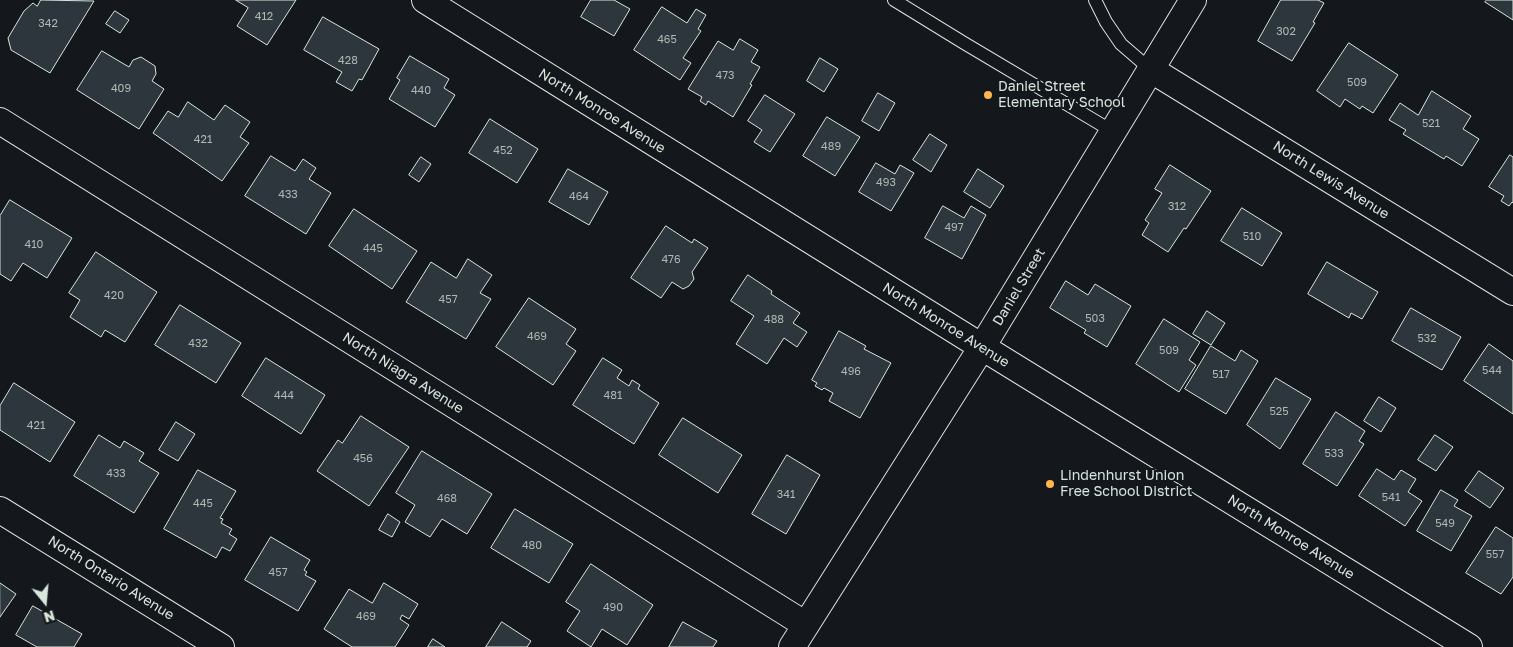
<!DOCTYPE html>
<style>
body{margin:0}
#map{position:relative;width:1513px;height:647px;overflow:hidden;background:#14181c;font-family:"Golos Text",sans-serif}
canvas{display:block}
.north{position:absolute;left:20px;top:577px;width:50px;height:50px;-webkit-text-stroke:4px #14181c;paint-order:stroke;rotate:163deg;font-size:14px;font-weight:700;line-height:20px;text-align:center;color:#d8e6dc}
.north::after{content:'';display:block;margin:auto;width:18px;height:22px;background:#d8e6dc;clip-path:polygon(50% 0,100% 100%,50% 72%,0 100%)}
</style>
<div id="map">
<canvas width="1513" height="647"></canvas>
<div class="north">N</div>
</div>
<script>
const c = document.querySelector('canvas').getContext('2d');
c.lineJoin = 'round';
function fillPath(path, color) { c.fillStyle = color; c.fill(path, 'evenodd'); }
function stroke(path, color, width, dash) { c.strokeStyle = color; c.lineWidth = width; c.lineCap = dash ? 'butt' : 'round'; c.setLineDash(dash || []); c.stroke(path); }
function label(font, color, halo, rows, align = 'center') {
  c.font = font + ' "Golos Text",sans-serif'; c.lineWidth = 4; c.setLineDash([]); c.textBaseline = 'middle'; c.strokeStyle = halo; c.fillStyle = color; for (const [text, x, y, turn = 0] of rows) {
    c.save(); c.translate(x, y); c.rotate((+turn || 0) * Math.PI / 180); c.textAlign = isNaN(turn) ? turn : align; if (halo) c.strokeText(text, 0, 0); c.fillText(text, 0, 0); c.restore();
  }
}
const building = new Path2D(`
 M41 0 94 1 50 73 11 50 8 38 24 11 33 3 37 6Z
 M236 0H296L267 45 237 26 248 8Z
 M591 0H614L630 9 614 36 581 17Z
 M1281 0H1318L1324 3 1313 22 1315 23 1292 61 1258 41Z
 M1487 0H1513V20L1485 2Z
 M662 7 687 23 696 9 706 15 698 29 701 31 683 58 691 63 680 80 634 50Z
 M115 11 129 20 120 33 106 24Z
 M323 17 379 49 362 80 359 79 352 91 336 82 342 72 304 50Z
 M740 39 758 50 751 62 760 67 750 84 752 85 733 117 708 101 706 105 700 101 702 97 688 89 718 41 733 50Z
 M1349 43 1398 75 1373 113 1362 106 1360 109 1345 99 1340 107 1317 91Z
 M102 51 129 67 133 60 141 57 155 66 156 74 152 81 164 89 139 129 77 90Z
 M410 56 449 79 444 88 455 95 435 127 389 99 400 80 397 78Z
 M820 58 838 69 824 92 807 81Z
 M1432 91 1471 116 1463 129 1479 139 1462 166 1446 156 1444 159 1403 134 1406 130 1389 120 1400 103 1418 115Z
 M878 93 895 103 879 131 862 121Z
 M765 95 795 114 770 152 754 142 762 130 748 121Z
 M188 102 214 120 225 105 250 122 240 137 249 143 222 181 153 133 168 111 178 117Z
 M827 117 860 137 835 176 803 156Z
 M490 119 538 149 517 183 469 153Z
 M930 134 947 145 931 172 913 160Z
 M1510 155 1513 157V203L1512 202 1509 206 1501 201 1504 196 1489 187Z
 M271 156 295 171 303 159 316 168 309 179 331 193 306 234 245 196Z
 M421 157 431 164 419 182 409 175Z
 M876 163 895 174 900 165 914 173 891 211 859 192Z
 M1170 165 1211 191 1186 229 1184 228 1168 252 1142 235 1149 223 1145 220 1162 193 1155 189Z
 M568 169 608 192 589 225 549 202Z
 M978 169 1004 186 990 208 964 192Z
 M10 200 72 238 47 278 23 263 11 281 0 274V216Z
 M943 206 964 218 971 206 986 215 962 259 925 238Z
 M1242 208 1282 233 1262 266 1221 241Z
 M354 209 417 251 392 289 329 246Z
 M666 226 692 243 694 239 708 248 692 272 694 279 689 286 683 289 672 282 661 298 631 278Z
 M96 252 157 292 125 342 105 330 101 337 70 317 80 300 69 293Z
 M468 259 492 275 480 293 491 299 466 339 406 302 431 262 456 278Z
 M1327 262 1378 292 1362 319 1351 313 1349 318 1308 294Z
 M748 275 772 291 771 294 800 313 793 323 807 332 797 347 784 338 767 364 736 344 754 316 731 301Z
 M1066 281 1088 295 1095 284 1131 306 1107 347 1084 333 1086 330 1050 308Z
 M529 298 576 329 566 344 576 351 553 385 496 347Z
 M180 305 241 343 216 383 155 345Z
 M1411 308 1461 337 1442 370 1392 341Z
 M1207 311 1225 323 1211 345 1193 334Z
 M1164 319 1200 342 1189 360 1196 365 1179 392 1136 364Z
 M839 331 866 346 864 349 891 363 860 418 829 401 833 393 824 388 822 390 815 386 817 383 812 380Z
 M1489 344 1513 361V414L1464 381Z
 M1211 346 1235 361 1241 350 1258 361 1226 414 1185 389Z
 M266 358 325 395 301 434 242 396Z
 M603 358 622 370 617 378 629 386 632 380 640 385 638 389 659 403 634 444 573 405Z
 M1276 378 1311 399 1280 449 1247 425Z
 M14 383 75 422 50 462 0 430V406Z
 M1379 397 1396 408 1381 432 1364 421Z
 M1336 412 1365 431 1359 441 1364 444 1337 486 1303 464Z
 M361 416 409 447 369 506 317 471 338 440 342 443Z
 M683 418 742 455 718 493 659 455Z
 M176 422 195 434 178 461 159 450Z
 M99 435 120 448 124 441 144 453 139 461 159 473 134 513 74 476Z
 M1435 435 1453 447 1436 471 1418 460Z
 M422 451 492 494 467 534 442 519 430 537 405 522 415 505 396 493Z
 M787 455 820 475 786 534 752 514Z
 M1377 469 1394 480 1401 470 1416 479 1408 492 1422 501 1405 526 1359 496Z
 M198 470 236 491 220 518 223 519 221 523 232 529 229 534 237 539 230 551 222 547 216 558 164 529Z
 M1479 471 1504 488 1490 508 1465 491Z
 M1441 490 1458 500 1454 506 1472 516 1451 551 1417 531Z
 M515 509 573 544 549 583 491 548Z
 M388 514 400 522 392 537 379 530Z
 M1496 527 1513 538V577L1501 594 1466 573Z
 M271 537 310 560 304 570 307 572 305 575 316 581 298 611 245 580Z
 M591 564 653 605 627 645 602 629 591 647 567 631 580 611 566 602Z
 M0 583 16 594 0 617Z
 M384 583 418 604 409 619 402 615 400 619 409 625 395 647H352L324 629 349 589 372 603Z
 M33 606 82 634 74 647H37L16 635Z
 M502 622 531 641 527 647H486Z
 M683 622 717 641 713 647H669Z
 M433 639 445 647H428Z`);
fillPath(building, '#2c363c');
stroke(building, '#d8e6dc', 1);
const service = new Path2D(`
 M894 0 964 43 1112 131
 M1095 0 1106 22 1121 44 1150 69`);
const minor = new Path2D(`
 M425 0 982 347 1469 647
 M1150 69 1513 292
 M0 121 806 625
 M0 510 221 647
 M792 647 982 347 1193 0`);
stroke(service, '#d8e6dc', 14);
stroke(minor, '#d8e6dc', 28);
stroke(service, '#14181c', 12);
stroke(minor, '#14181c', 26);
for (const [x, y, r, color] of [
 [988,95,5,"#ffb74d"],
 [1050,484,5,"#ffb74d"]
]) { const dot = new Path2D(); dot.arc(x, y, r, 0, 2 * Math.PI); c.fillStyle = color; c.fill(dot); stroke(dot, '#14181c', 2); }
label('11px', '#adbab4', null, [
 ["412",264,17],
 ["342",48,24],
 ["302",1286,32],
 ["465",667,40],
 ["428",348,61],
 ["473",725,76],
 ["509",1357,83],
 ["409",121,89],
 ["440",421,91],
 ["521",1431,124],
 ["421",203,140],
 ["489",831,147],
 ["452",503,151],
 ["493",886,183],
 ["433",288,195],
 ["464",579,197],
 ["312",1177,207],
 ["497",954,228],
 ["510",1252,237],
 ["410",34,245],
 ["445",373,249],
 ["476",671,260],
 ["420",114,296],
 ["457",448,300],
 ["503",1095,319],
 ["488",774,320],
 ["469",537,337],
 ["532",1427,339],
 ["432",198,344],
 ["509",1169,351],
 ["544",1492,371],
 ["496",851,372],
 ["517",1221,375],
 ["444",284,396],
 ["481",613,396],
 ["525",1279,412],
 ["421",36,426],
 ["533",1334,454],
 ["456",363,459],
 ["433",116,474],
 ["341",786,495],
 ["541",1391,498],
 ["468",447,499],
 ["445",203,504],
 ["549",1445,524],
 ["480",532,546],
 ["557",1495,555],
 ["457",278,573],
 ["490",613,608],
 ["469",366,617]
]);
label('14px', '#d8e6dc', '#14181c', [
 ["Daniel Street",998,87],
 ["Elementary School",998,103],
 ["Lindenhurst Union",1060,476],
 ["Free School District",1060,492]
], 'left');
label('14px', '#d8e6dc', '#14181c', [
 ["North Monroe Avenue",602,111,32],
 ["North Lewis Avenue",1331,180,32],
 ["Daniel Street",1019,287,-59],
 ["North Monroe Avenue",946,325,32],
 ["North Niagra Avenue",403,373,32],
 ["North Monroe Avenue",1291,537,32],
 ["North Ontario Avenue",111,578,32]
]);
</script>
